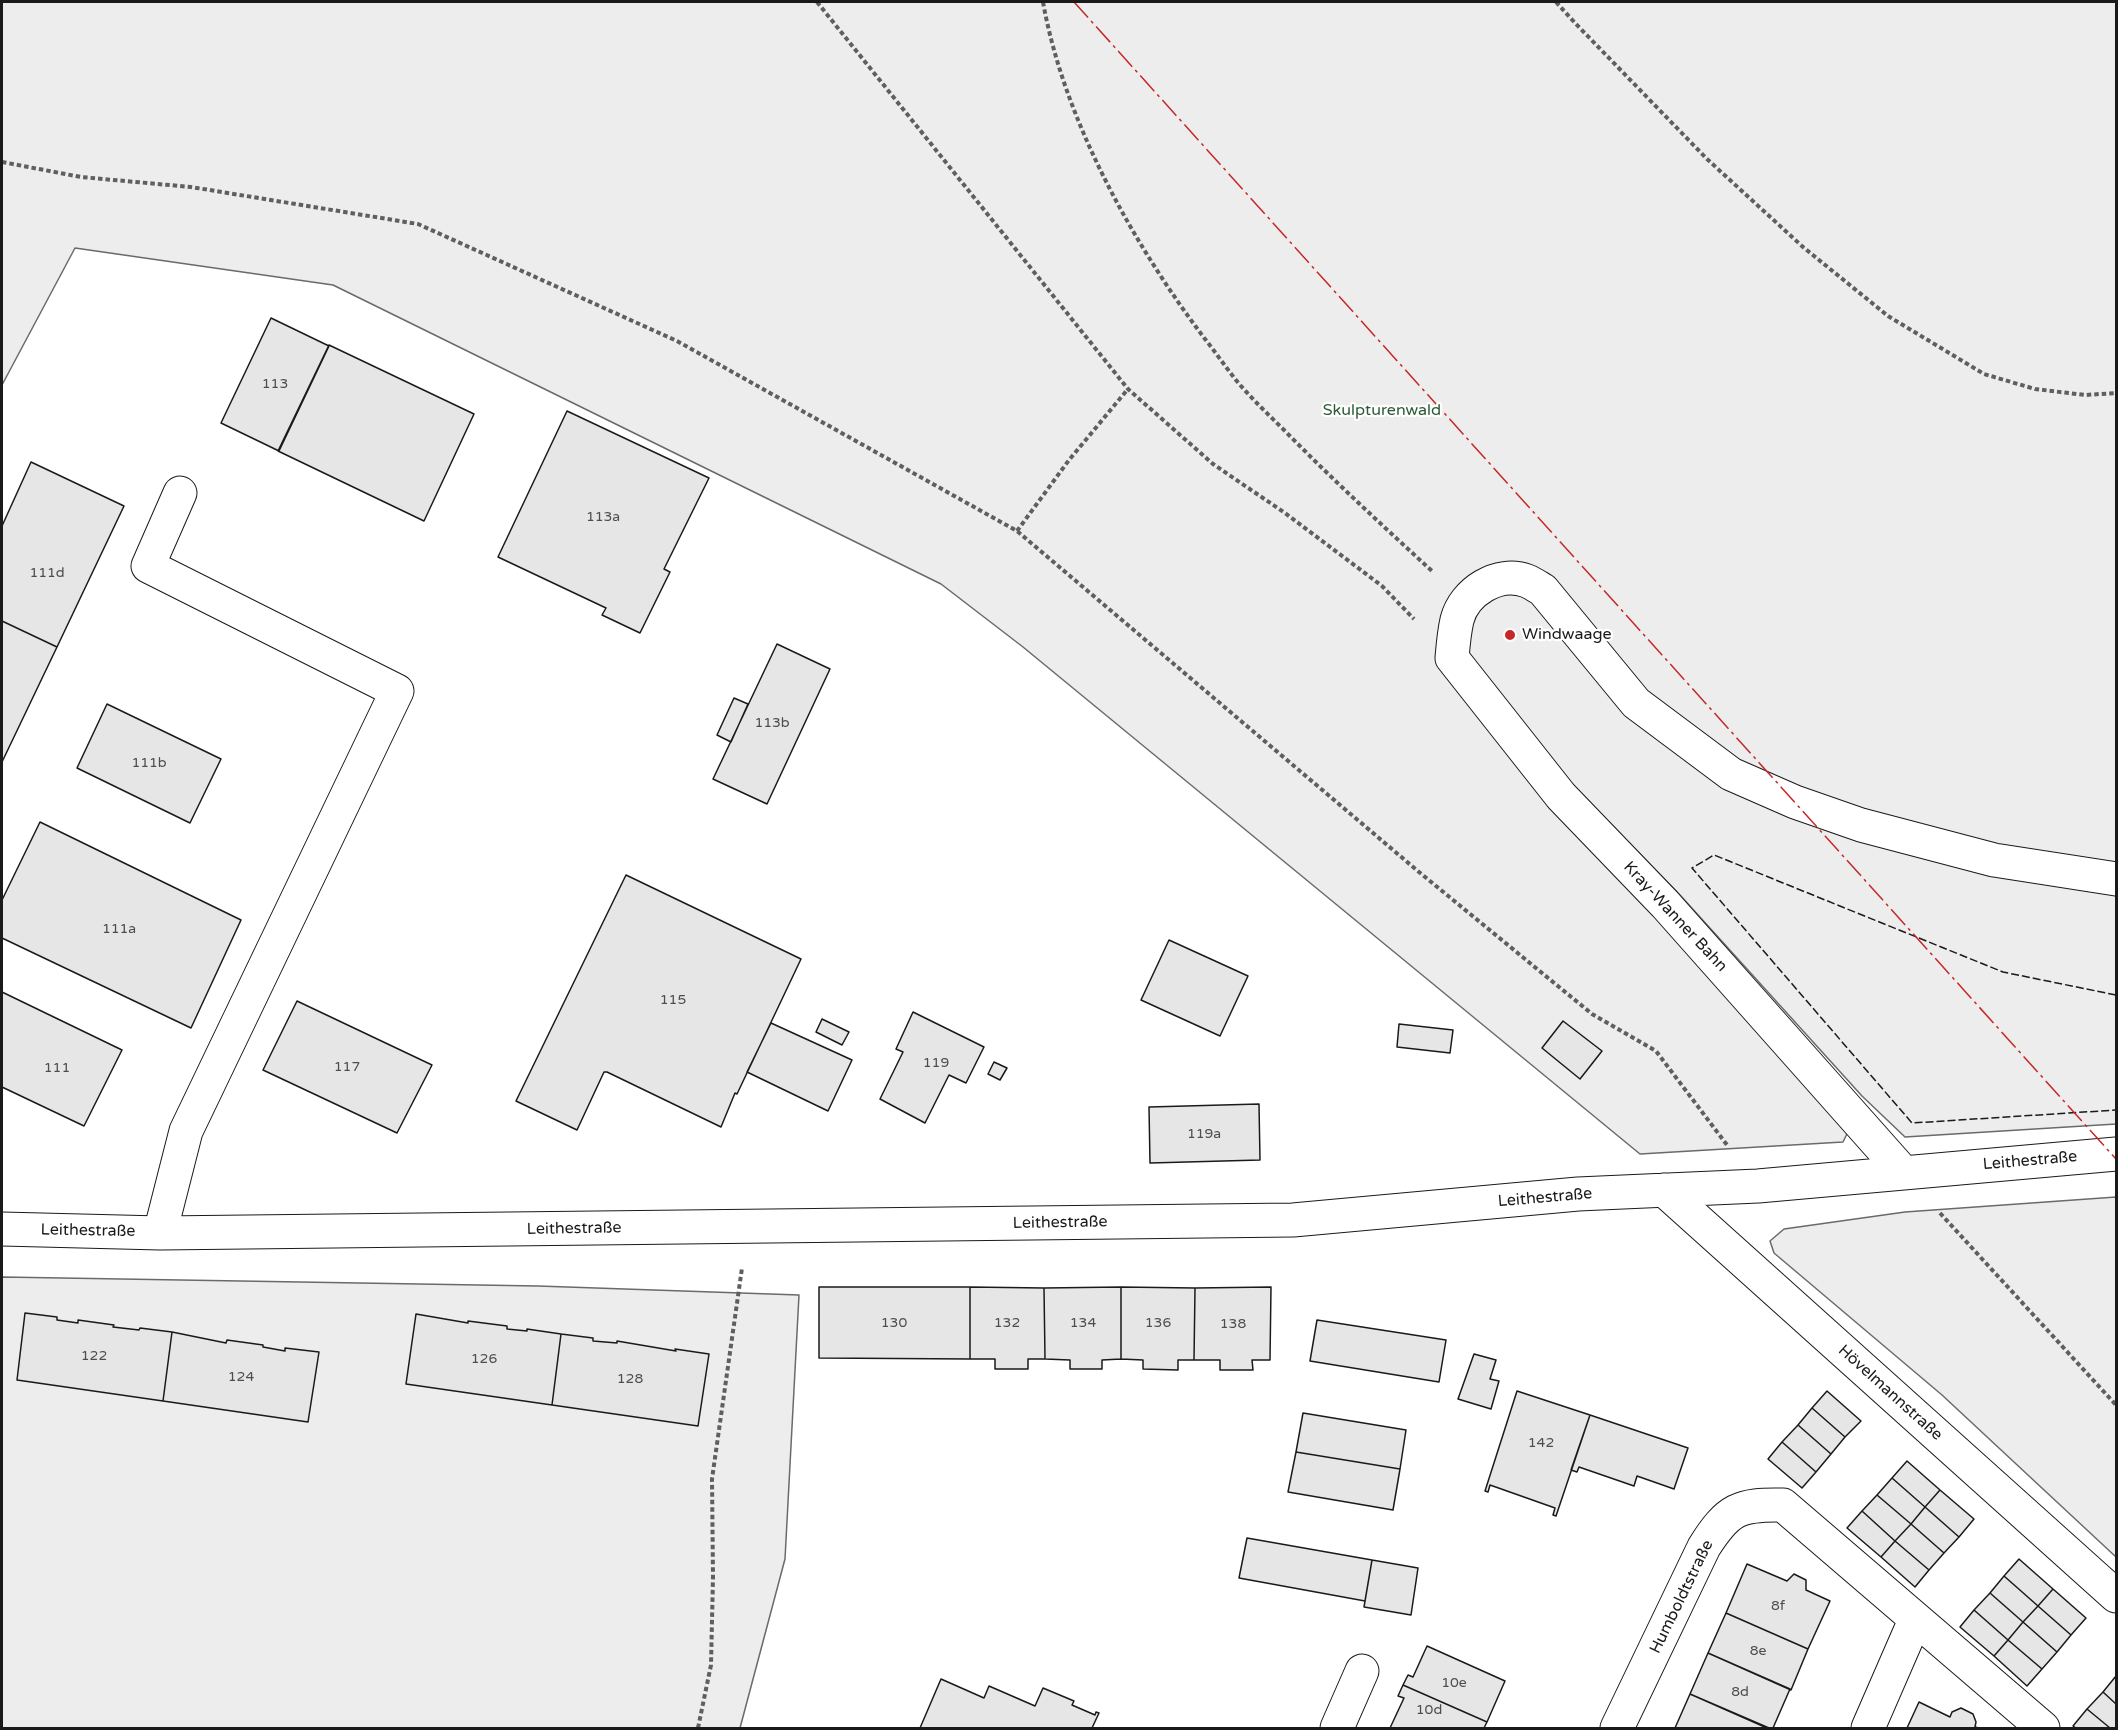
<!DOCTYPE html>
<meta charset="utf-8">
<style>
body{margin:0}
#map{position:relative;width:2118px;height:1730px;overflow:hidden;background:#fff;font-family:"Varela Round",sans-serif}
canvas{display:block}
.frame{position:absolute;inset:0;border:3px solid #1a1a1a;pointer-events:none}
</style>
<div id="map">
<canvas width="2118" height="1730"></canvas>
<div class="frame"></div>
</div>
<script>
const c = document.querySelector('canvas').getContext('2d');
c.lineJoin = 'round';
function fillPath(path, color) { c.fillStyle = color; c.fill(path, 'evenodd'); }
function stroke(path, color, width, dash) { c.strokeStyle = color; c.lineWidth = width; c.lineCap = dash ? 'butt' : 'round'; c.setLineDash(dash || []); c.stroke(path); }
function label(font, color, halo, rows, align = 'center') {
  c.font = font + ' "Varela Round",sans-serif'; c.lineWidth = 4.5; c.setLineDash([]); c.textBaseline = 'middle'; c.strokeStyle = halo; c.fillStyle = color; for (const [text, x, y, turn = 0] of rows) {
    c.save(); c.translate(x, y); c.rotate((+turn || 0) * Math.PI / 180); c.textAlign = isNaN(turn) ? turn : align; if (halo) c.strokeText(text, 0, 0); c.fillText(text, 0, 0); c.restore();
  }
}
const built = new Path2D(`
 M2 2H2116V1124L1905 1137 1862 1096 1680 895 1567 779 1854 1119 1843 1142 1640 1154 1023 647 941 584 333 285 75 248 2 385Z
 M2116 1197V1557L1942 1395 1774 1253 1770 1241 1784 1229 1905 1212Z
 M2 1277 538 1286 799 1295 785 1559 740 1728H2Z`);
fillPath(built, '#ededed');
stroke(built, '#6a6a6a', 1.5);
const building = new Path2D(`
 M271 318 329 346 279 451 221 423Z
 M329 345 474 414 424 521 278 451Z
 M567 411 709 478 664 569 670 572 640 633 602 615 606 608 498 557Z
 M31 462 124 506 57 647 2 621V526Z
 M2 621 57 647 2 762Z
 M777 644 830 669 767 804 713 779Z
 M734 698 748 704 731 742 717 735Z
 M107 704 221 759 190 823 77 768Z
 M40 822 241 920 191 1028 2 938V900Z
 M626 875 801 959 737 1094 735 1093 721 1127 607 1072H604L577 1130 516 1101Z
 M1169 940 1248 976 1220 1036 1141 1000Z
 M2 992 122 1050 84 1126 2 1087Z
 M297 1001 432 1065 397 1133 263 1070Z
 M913 1012 984 1047 966 1083 949 1075 925 1123 880 1099 903 1052 896 1049Z
 M822 1019 849 1032 842 1045 816 1032Z
 M1563 1021 1602 1051 1580 1079 1542 1048Z
 M771 1023 852 1060 828 1111 747 1072Z
 M1399 1024 1453 1030 1450 1053 1397 1047Z
 M994 1062 1007 1068 1000 1080 988 1074Z
 M1259 1104 1260 1160 1150 1163 1149 1107Z
 M819 1287H970V1359L819 1358Z
 M970 1287 1044 1288 1045 1359H1028V1369H995V1359H970Z
 M1121 1287V1359L1102 1360V1369H1070V1360L1045 1359 1044 1288Z
 M1121 1287 1195 1288 1194 1360H1178V1370L1143 1369V1360L1121 1359Z
 M1271 1287 1270 1360H1252L1253 1370H1220V1360H1194L1195 1288Z
 M25 1313 57 1317V1320L78 1323V1320L114 1325 113 1327 139 1330 140 1328 172 1332 163 1401 17 1380Z
 M416 1314 468 1323V1321L507 1326V1329L527 1331V1329L561 1334 552 1405 406 1384Z
 M1317 1320 1446 1340 1439 1382 1310 1361Z
 M172 1332 226 1343 227 1340 263 1345V1347L285 1351V1348L319 1352 308 1422 163 1401Z
 M561 1334 593 1338V1341L617 1343V1341L676 1351 675 1349 709 1354 698 1426 552 1405Z
 M1474 1354 1496 1360 1490 1379 1499 1381 1491 1409 1458 1399Z
 M1517 1391 1590 1415 1556 1516 1553 1515 1555 1508 1490 1485 1488 1492 1485 1491Z
 M1827 1391 1861 1421 1845 1437 1812 1408Z
 M1812 1408 1845 1437 1831 1454 1798 1425Z
 M1303 1413 1406 1430 1400 1469 1296 1452Z
 M1590 1415 1688 1448 1674 1489 1637 1476 1634 1486 1579 1467 1577 1472 1571 1470Z
 M1798 1425 1831 1454 1816 1472 1782 1442Z
 M1782 1442 1816 1472 1802 1488 1768 1459Z
 M1296 1452 1400 1469 1393 1510 1288 1492Z
 M1907 1461 1940 1490 1925 1507 1892 1478Z
 M1892 1478 1925 1507 1911 1524 1877 1495Z
 M1940 1490 1974 1519 1959 1537 1925 1507Z
 M1877 1495 1911 1524 1895 1541 1862 1511Z
 M1925 1507 1959 1537 1944 1553 1911 1524Z
 M1862 1511 1895 1541 1881 1557 1847 1528Z
 M1911 1524 1944 1553 1929 1570 1895 1541Z
 M1247 1538 1372 1560 1365 1601 1239 1578Z
 M1895 1541 1929 1570 1915 1587 1881 1557Z
 M2019 1559 2053 1589 2038 1606 2004 1576Z
 M1372 1560 1418 1568 1411 1615 1364 1607Z
 M1747 1564 1787 1581 1794 1574 1806 1580V1590L1830 1601 1808 1649 1726 1613Z
 M2004 1576 2038 1606 2023 1622 1990 1593Z
 M2053 1589 2086 1618 2071 1635 2038 1606Z
 M1990 1593 2023 1622 2008 1640 1974 1610Z
 M2038 1606 2071 1635 2057 1652 2023 1622Z
 M1974 1610 2008 1640 1994 1656 1960 1627Z
 M1726 1613 1808 1649 1791 1690 1708 1653Z
 M2023 1622 2057 1652 2042 1669 2008 1640Z
 M2008 1640 2042 1669 2027 1686 1994 1656Z
 M1427 1646 1505 1681 1487 1722 1403 1685 1408 1675 1413 1677Z
 M1708 1653 1790 1689 1773 1728H1769L1690 1694Z
 M2116 1676V1704L2103 1692Z
 M941 1679 984 1698 989 1686 1035 1706 1043 1688 1074 1701 1072 1705 1095 1715 1096 1712 1099 1713 1092 1728H920Z
 M1403 1685 1487 1722 1484 1728H1390L1404 1698 1398 1696Z
 M2103 1692 2116 1704V1728H2110L2087 1709Z
 M1690 1694 1767 1728H1675Z
 M1919 1702 1950 1717 1952 1712 1961 1708 1973 1714 1976 1722 1975 1727 1979 1728H1907Z
 M2087 1709 2110 1728H2076L2073 1726Z`);
fillPath(building, '#e6e6e6');
stroke(building, '#1a1a1a', 1.5);
const minor = new Path2D(`
 M1903 1172 1665 904 1561 796 1452 658C1453 646 1454 633 1457 620 1464 592 1498 570 1527 581 1532 583 1538 587 1543 590L1636 703 1731 774 1795 802 1861 825 1994 860 2116 879
 M1664 1190 2116 1596
 M2 1229 160 1233 1293 1220 1578 1194 1758 1186 2116 1154
 M160 1233 186 1131 397 691 148 566 180 493
 M1337 1728 1362 1671
 M1617 1728 1704 1547C1728 1509 1739 1504 1783 1505L2043 1728
 M1868 1728 1915 1620`);
stroke(minor, '#1a1a1a', 35);
stroke(new Path2D(`
 M817 2 1128 389 1213 464 1285 513 1382 586 1414 619
 M1043 2C1064 120 1133 244 1205 339 1217 354 1228 371 1241 386 1255 402 1270 416 1285 431 1333 480 1383 526 1433 572
 M1556 2 1575 23 1707 159 1803 247 1888 316 1984 374 2035 389 2085 395 2116 393
 M2 162 81 177 191 187 418 224 677 341 1017 531 1419 872 1592 1014 1656 1051 1727 1145
 M1017 531 1069 460 1128 389
 M1940 1213 2116 1405
 M698 1728 711 1665 713 1577 712 1479 742 1268`), '#5f5f5f', 4, [4.5, 3]);
stroke(minor, '#fff', 33);
stroke(new Path2D(`
 M2116 995 2003 972 1714 855 1692 868 1912 1123 2116 1110`), '#1a1a1a', 1.5, [8, 3]);
stroke(new Path2D(`
 M1074 2 2116 1159`), '#c62828', 1.5, [21, 4.5, 3, 4.5]);
for (const [x, y, r, color] of [
 [1510,635,6,"#c62828"]
]) { const dot = new Path2D(); dot.arc(x, y, r, 0, 2 * Math.PI); c.fillStyle = color; c.fill(dot); stroke(dot, '#fff', 2); }
label('14px', '#4d4d4d', null, [
 ["113",275,384],
 ["113a",603,517],
 ["111d",47,573],
 ["113b",772,723],
 ["111b",149,763],
 ["111a",119,929],
 ["115",673,1000],
 ["119",936,1063],
 ["117",347,1067],
 ["111",57,1068],
 ["119a",1204,1134],
 ["130",894,1323],
 ["132",1007,1323],
 ["134",1083,1323],
 ["136",1158,1323],
 ["138",1233,1324],
 ["122",94,1356],
 ["126",484,1359],
 ["124",241,1377],
 ["128",630,1379],
 ["142",1541,1443],
 ["8f",1778,1606],
 ["8e",1758,1651],
 ["10e",1454,1683],
 ["8d",1740,1692],
 ["10d",1429,1710]
]);
label('16px', '#2b5a34', '#fff', [
 ["Skulpturenwald",1382,411]
]);
label('16px', '#1a1a1a', '#fff', [
 ["Windwaage",1522,635]
], 'left');
label('16px', '#1a1a1a', '#fff', [
 ["Kray-Wanner Bahn",1675,917,47],
 ["Leithestraße",2030,1161,-5],
 ["Leithestraße",1545,1198,-5],
 ["Leithestraße",1060,1223,-1],
 ["Leithestraße",574,1229,-1],
 ["Leithestraße",88,1231,1],
 ["Hövelmannstraße",1890,1393,42],
 ["Humboldtstraße",1682,1597,-64]
]);
</script>
